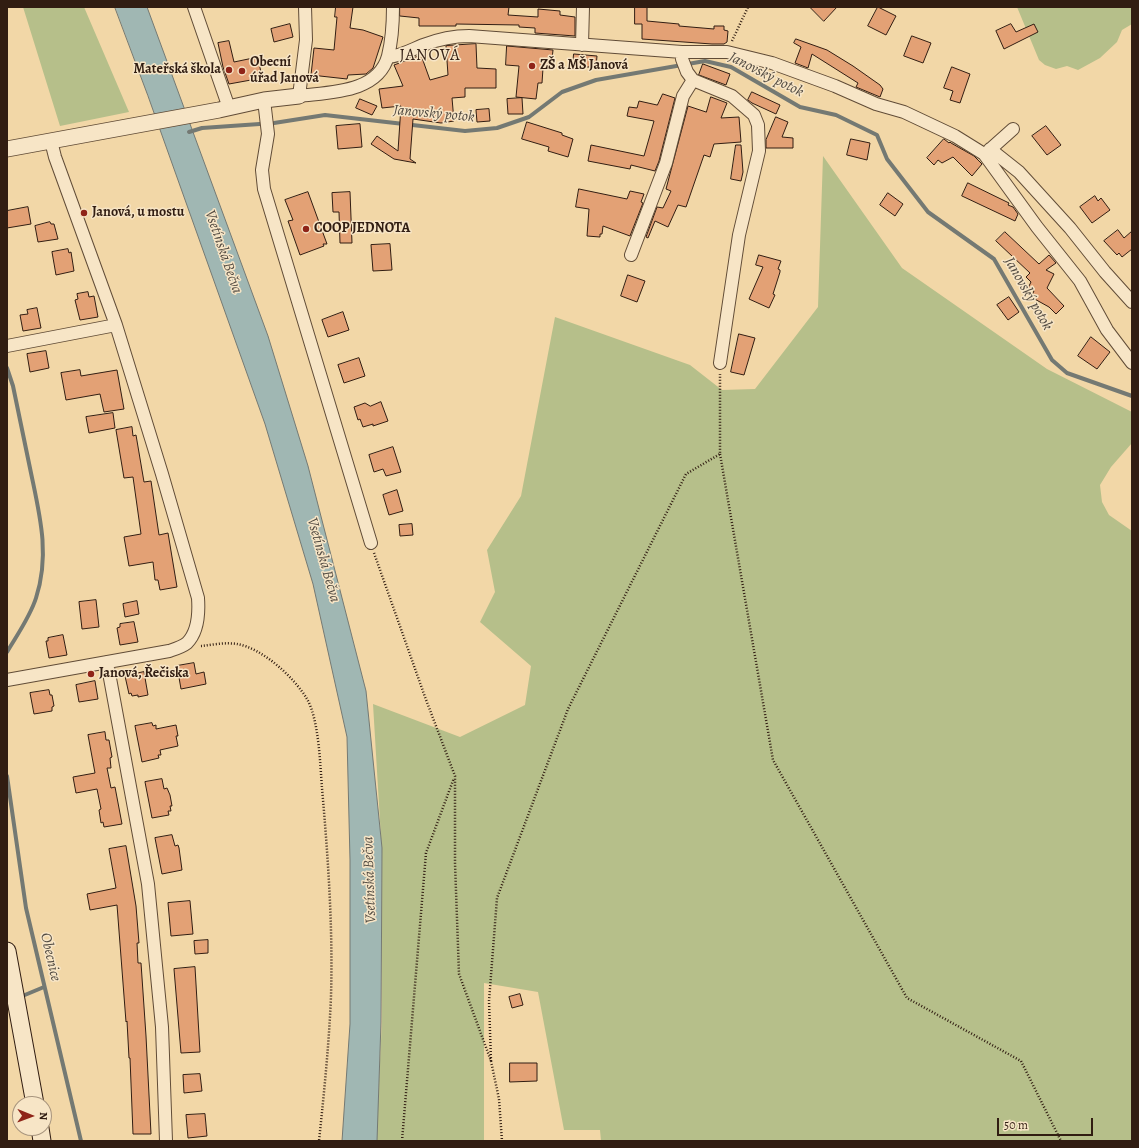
<!DOCTYPE html>
<meta charset="utf-8">
<style>
body{margin:0}
#map{position:relative;width:1139px;height:1148px;overflow:hidden;background:#f2d7a7;font-family:Alegreya,serif}
canvas{display:block}
.frame{position:absolute;inset:0;border:8px solid #311d12;pointer-events:none}
.north{position:absolute;left:12px;top:1096px;width:40px;height:40px;box-sizing:border-box;background:#f7e5c6;border:1px solid #a8957e;border-radius:50%;rotate:91deg;font-size:11px;font-weight:700;line-height:16px;text-align:center;color:#311d12}
.north::after{content:'';display:block;margin:auto;width:14px;height:18px;background:#8f2418;clip-path:polygon(50% 0,100% 100%,50% 72%,0 100%)}
.scale{position:absolute;left:997px;top:1118px;width:96px;height:18px;box-sizing:border-box;border:2px solid #311d12;border-top:0;padding-left:5px;font-size:12px;line-height:14px;white-space:nowrap;color:#311d12;-webkit-text-stroke:3px #f7e5c6;paint-order:stroke}
</style>
<div id="map">
<canvas width="1139" height="1148"></canvas>
<div class="frame"></div>
<div class="north">N</div>
<div class="scale">50 m</div>
</div>
<script>
const c = document.querySelector('canvas').getContext('2d');
c.lineJoin = 'round';
function fillPath(path, color) { c.fillStyle = color; c.fill(path, 'evenodd'); }
function stroke(path, color, width, dash) { c.strokeStyle = color; c.lineWidth = width; c.lineCap = dash ? 'butt' : 'round'; c.setLineDash(dash || []); c.stroke(path); }
function label(font, color, halo, rows, align = 'center') {
  c.font = font + ' Alegreya,serif'; c.lineWidth = 3; c.setLineDash([]); c.textBaseline = 'middle'; c.strokeStyle = halo; c.fillStyle = color; for (const [text, x, y, turn = 0] of rows) {
    c.save(); c.translate(x, y); c.rotate((+turn || 0) * Math.PI / 180); c.textAlign = isNaN(turn) ? turn : align; if (halo) c.strokeText(text, 0, 0); c.fillText(text, 0, 0); c.restore();
  }
}
fillPath(new Path2D(`
 M23 7H84L129 112 60 126Z
 M1017 7H1132V24L1122 30 1117 42 1100 58 1078 70 1067 66 1056 69 1045 65 1039 60Z
 M823 156 902 268 1047 369 1132 412V443L1111 467 1100 485 1102 502 1109 515 1132 531V1141H601L600 1130H564L538 992 484 983V1141H376L382 1020V855L373 704 460 737 525 705 531 666 480 622 495 592 487 550 521 496 555 317 690 365 722 390 755 389 818 307Z`), '#b6bf8a');
const water = new Path2D(`
 M115 7H147L268 336 308 466 366 691 382 848 381 1022 377 1141H342L350 1024V860L347 737 313 584 265 424 148 96Z`);
fillPath(water, '#a0b7b3');
stroke(water, '#747973', 1);
stroke(new Path2D(`
 M189 132 202 128 274 123 325 115 465 131 497 128 529 117 562 92 596 80 705 61 731 67 800 107 836 115 877 135 887 159 928 212 994 259 1052 360 1067 373 1132 396
 M7 368 13 386C19 415 25 444 31 473 40 516 50 555 36 598 30 617 17 635 7 652
 M7 776 26 908 81 1141
 M20 997 44 987`), '#747973', 4);
const building = new Path2D(`
 M336 7H353L350 28 363 30 383 37 373 68 366 74 348 75 347 79 311 75 314 48 334 50 337 17H335Z
 M400 7H509L508 15 538 17V9L560 11V15L575 17V36L535 33V28L519 27V25L456 24V26H419V18L400 16Z
 M635 7H647V21L679 24V26L714 29V26H724V30L728 31 727 42 724 44H712L642 39V24H635Z
 M810 7H837L824 21Z
 M878 7 896 16 886 35 868 26Z
 M290 24 293 37 274 42 271 29Z
 M1011 24 1016 32 1034 24 1038 32 1004 49 996 31Z
 M912 36 931 43 923 63 904 56Z
 M796 39 827 50 853 66 880 85 883 89 880 97 856 87 858 83 812 54 808 68 795 63 801 47 794 43Z
 M229 41 234 62 258 57 262 78 229 84 223 67 218 43Z
 M476 44 477 68 496 69V88H465V97L452 98 454 121 441 123 413 119 410 159 416 163 394 159 371 144 377 136 398 151 401 106 382 108 379 89 403 86 394 65 421 55 430 80 448 75 446 46Z
 M507 46 553 50 551 69 543 68 542 83H538L536 99 516 97 519 66 506 65Z
 M574 54 597 56 596 67H578V65L573 64Z
 M703 64 730 74 726 85 699 75Z
 M952 67 970 74 960 103 950 100 953 91 944 88Z
 M752 92 780 105 776 114 752 103 748 100Z
 M663 94 675 98 659 161 655 171 631 165 630 169 588 161 591 145 644 156 654 121 627 116 629 107 637 108 639 101 657 105Z
 M711 97 727 103 721 118 739 117 741 142 714 144 710 157 704 155 686 207 678 205 668 227 655 221 648 238 646 237 657 207 663 208 671 191 666 189 688 106 706 112Z
 M522 98 523 114H508L507 99Z
 M360 99 377 106 372 115 356 108Z
 M489 109 490 121 477 122 476 110Z
 M776 117 788 122 782 137 793 138V148H766V140Z
 M527 122 562 133V135L573 139 568 157 548 151 549 147 522 139Z
 M360 124 362 147 338 149 336 126Z
 M1046 126 1061 145 1047 155 1032 136Z
 M851 139 870 143 867 160 847 155Z
 M944 139 949 143 950 142 951 143 974 156 982 164 972 176 953 157 942 163 938 160 934 165 927 158Z
 M736 145H741L743 172 741 181 731 179Z
 M968 183 1009 203 1008 205 1013 207 1018 214 1015 221 962 196Z
 M579 189 627 199 630 191 644 194 641 202 643 203 630 236 603 226 602 234H600V237L587 236 589 209 576 207Z
 M308 192 327 244H323L324 246 300 255 288 221 293 220 285 200Z
 M350 192 352 243H340L339 212H333L332 193Z
 M888 193 903 204 895 216 880 205Z
 M1095 196 1098 201 1101 198 1110 210 1092 223 1080 207Z
 M28 207 31 224 7 228V211Z
 M50 222 51 224H54L58 239 38 242 35 226Z
 M1118 230 1124 238 1132 231V249L1122 257 1119 253 1117 255 1104 241Z
 M1005 232 1039 264 1049 255 1056 263 1046 270 1054 274 1047 288 1064 306 1056 314 1049 307 1031 297 1034 291 1028 288 1031 282 1026 277 1030 273 996 241Z
 M390 244 392 270 373 271 371 245Z
 M68 249 69 253 71 252 74 271 56 275 52 252Z
 M759 255 781 261 778 269 780 270V272L773 294 775 295 769 308 749 299 763 267 756 265Z
 M628 275 645 281 637 302 621 296Z
 M88 292 89 297 94 296 98 317 80 320 75 300 78 299 77 294Z
 M1009 297 1019 312 1008 320 997 305Z
 M37 308 41 328 23 331 20 315 28 314 27 310Z
 M343 312 349 330 328 337 322 320Z
 M739 334 755 338 744 375 731 372Z
 M1091 337 1110 352 1097 369 1078 356Z
 M46 351 49 368 30 372 27 354Z
 M359 358 365 376 344 383 338 365Z
 M80 370 81 376 117 370 124 409 104 412 100 394 66 400 61 373Z
 M381 402 388 421 373 426V424L363 427 360 419 358 420 354 407 365 403 370 406Z
 M113 413 115 428 89 433 86 417Z
 M132 427 133 436 136 435 144 482 151 481 159 535 168 533 177 587 160 590 158 580H155L153 562 129 566 124 537 141 534 133 477 124 478 116 430Z
 M393 447 401 472 386 476 383 469 374 472 369 455Z
 M397 490 403 511 389 515 383 495Z
 M412 524 413 535 400 536 399 525Z
 M96 600 99 627 82 629 79 602Z
 M137 601 139 614 125 617 123 604Z
 M134 622 138 642 120 645 117 628 120 627V624Z
 M63 635 67 655 49 658 46 641H48V638Z
 M194 663 196 674 204 672 206 684 181 689 177 666Z
 M144 672 148 695 138 697V695L132 696 131 693 129 694 125 676Z
 M95 681 98 699 79 702 76 685Z
 M49 690 50 695H52L54 706 52 707V711L34 714 30 693Z
 M152 723 153 726 156 725V729L176 725 178 736H176L178 746 160 750 161 755H158L159 758 142 762 135 726Z
 M105 732 106 740H109L112 757 110 758 111 768H107L111 788 115 787 122 824 104 827 103 822 101 823 99 810 101 809 97 789 76 793 73 777 95 773 88 735Z
 M162 779 164 789 167 788 170 795 172 806H170L171 811H168L169 815 152 818 145 782Z
 M172 835 175 846 178 845 179 848 182 870 162 874 155 838Z
 M126 846 136 906 139 943H137L138 963H141L146 1036 151 1134H133L130 1058H129L127 1021 126 1022 117 905 90 910 87 894 116 888 109 849Z
 M190 901 193 934 171 936 168 903Z
 M208 940V953L195 954 194 941Z
 M195 967 200 1052 181 1053 174 969Z
 M520 994 523 1005 512 1008 509 997Z
 M510 1063H537V1081L510 1082Z
 M200 1074 202 1091 184 1093 183 1075Z
 M205 1114 207 1136 188 1138 186 1115Z`);
fillPath(building, '#e3a175');
stroke(building, '#311d12', 1);
const minor = new Path2D(`
 M194 7 229 108
 M305 7 306 40 299 96C330 92 378 93 388 56 392 40 393 23 393 7
 M582 45 583 7
 M682 52V59L687 72 693 80 732 96 754 115 758 125 759 151 739 235 720 363
 M388 57C401 56 411 50 423 45 439 39 453 36 469 36L682 52H727L772 63 835 86 876 104 904 112 955 136 984 154 1037 227 1080 281 1107 330 1132 363
 M264 100 268 134 262 170 264 189 371 543
 M990 149 1019 172 1070 228 1105 272 1132 302
 M985 154 1013 129
 M631 255 666 163 683 96 693 80
 M7 346 116 325
 M107 662 148 884 162 1027 166 1141
 M7 680 169 651C175 649 182 647 187 643 198 632 199 612 198 598L162 474 116 325 55 157 51 141`);
const tertiary = new Path2D(`
 M7 149 219 110 264 100 299 96`);
const secondary = new Path2D(`
 M7 951 35 1104
 M40 1128 42 1141`);
stroke(minor, '#614c37', 14);
stroke(tertiary, '#614c37', 17);
stroke(secondary, '#311d12', 19);
stroke(new Path2D(`
 M732 41 748 7
 M720 454 773 760 907 998 1021 1061 1061 1141
 M374 553 425 697 455 776V863L459 974 491 1061 499 1099 502 1141
 M201 646C212 645 225 642 237 644 262 648 294 677 307 699 319 720 320 763 322 788 328 857 333 927 331 996 329 1045 324 1093 319 1141
 M491 1061 489 1001 497 898 568 709 686 474 720 454V374
 M402 1141 426 853 454 778`), '#311d12', 2.5, [1, 2]);
stroke(minor, '#f7e5c6', 12);
stroke(tertiary, '#f7e5c6', 15);
stroke(secondary, '#f7e5c6', 17);
for (const [x, y, r, color] of [
 [532,66,4,"#8f2418"],
 [229,70,4,"#8f2418"],
 [242,71,4,"#8f2418"],
 [84,213,4,"#8f2418"],
 [306,229,4,"#8f2418"],
 [91,674,4,"#8f2418"]
]) { const dot = new Path2D(); dot.arc(x, y, r, 0, 2 * Math.PI); c.fillStyle = color; c.fill(dot); stroke(dot, '#f7e5c6', 1.5); }
label('bold 14px', '#311d12', '#f7e5c6', [
 ["Obecní",250,63],
 ["úřad Janová",250,79],
 ["ZŠ a MŠ Janová",540,66],
 ["Mateřská škola",221,70,"right"],
 ["Janová, u mostu",92,213],
 ["COOP JEDNOTA",314,229],
 ["Janová, Řečiska",99,674]
], 'left');
label('italic 15px', '#524b42', '#f7e5c6', [
 ["Janovský potok",766,75,27],
 ["Janovský potok",434,114,5],
 ["Vsetínská Bečva",223,252,71],
 ["Janovský potok",1028,294,60],
 ["Vsetínská Bečva",323,560,74],
 ["Vsetínská Bečva",370,880,-92],
 ["Obecnice",50,957,77]
]);
c.letterSpacing = '1px';
label('16px', '#311d12', '#f7e5c6', [
 ["JANOVÁ",430,56]
]);
c.letterSpacing = '0px';
</script>
